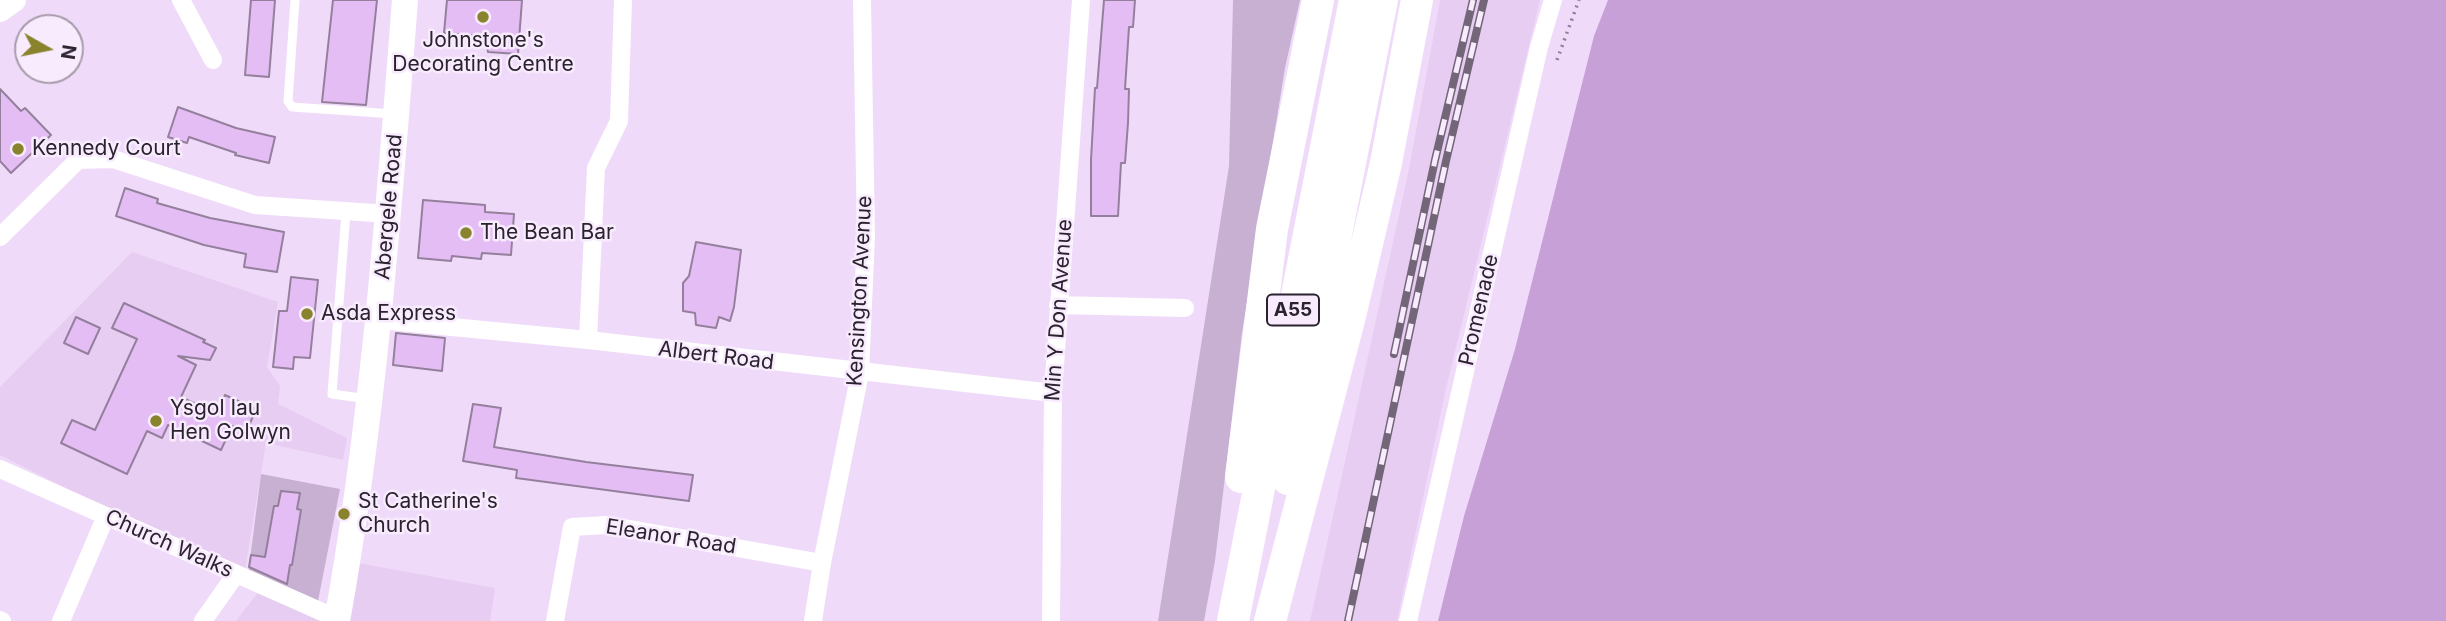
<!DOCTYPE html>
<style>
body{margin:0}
#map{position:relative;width:2446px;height:621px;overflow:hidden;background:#f0daf9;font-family:Inter,sans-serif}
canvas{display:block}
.north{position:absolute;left:14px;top:14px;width:70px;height:70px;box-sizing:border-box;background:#f8ebfe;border:2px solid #a69baa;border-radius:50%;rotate:99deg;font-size:19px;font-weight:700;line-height:28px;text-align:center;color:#2a222d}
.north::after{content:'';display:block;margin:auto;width:24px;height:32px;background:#88832c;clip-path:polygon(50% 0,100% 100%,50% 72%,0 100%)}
</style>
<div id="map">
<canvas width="2446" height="621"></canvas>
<div class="north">N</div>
</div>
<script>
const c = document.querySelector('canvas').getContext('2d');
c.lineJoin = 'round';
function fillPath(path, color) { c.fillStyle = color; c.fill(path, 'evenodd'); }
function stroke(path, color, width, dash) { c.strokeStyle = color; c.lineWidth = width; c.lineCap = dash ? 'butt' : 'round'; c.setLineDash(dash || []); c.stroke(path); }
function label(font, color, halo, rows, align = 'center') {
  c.font = font + ' Inter,sans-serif'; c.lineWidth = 5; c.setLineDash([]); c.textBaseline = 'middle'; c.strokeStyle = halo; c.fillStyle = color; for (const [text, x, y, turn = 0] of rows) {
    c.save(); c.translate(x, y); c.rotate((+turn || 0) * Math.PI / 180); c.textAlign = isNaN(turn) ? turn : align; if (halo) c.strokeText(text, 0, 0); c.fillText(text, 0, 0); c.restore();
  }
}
fillPath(new Path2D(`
 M1440 0H1540L1445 393 1397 621H1310L1409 169Z
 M132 252 278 302 267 367 280 386 278 404 347 438 343 460 266 443 244 577 0 455V387Z
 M347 561 495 588 490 621H236L263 586 338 619Z`), '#e8cdf3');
fillPath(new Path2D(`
 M1233 0H1300L1285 68 1242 333 1215 561 1204 621H1158L1229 166Z
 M261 474 340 489 318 601 248 575Z`), '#c8b0d2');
fillPath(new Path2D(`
 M1608 0H2446V621H1438L1464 516 1515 349 1594 36Z`), '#c6a0d6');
const building = new Path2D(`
 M251 0H275L269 77 245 75Z
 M333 0H377L366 105 322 102Z
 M447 0H522L518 54 488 52 485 36 444 33Z
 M1104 0H1135L1133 27H1129L1125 89H1129L1128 123 1125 163H1121L1118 216H1091V160L1095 88H1097Z
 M0 89 21 111 25 108 51 135 11 173 0 161Z
 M178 107 236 128 275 137 269 163 235 155 236 153 189 137 187 143 168 137Z
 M125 188 158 199 157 203 210 218 284 232 277 272 244 267 246 254 204 245 116 216Z
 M423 200 485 205V212L514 214 511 255 482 253 481 259 452 256 451 261 418 258Z
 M696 242 741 250 734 307 730 321 719 317 716 328 696 325 695 313 683 311V283L689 276Z
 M291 277 318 280 310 358 294 357 293 369 273 367 279 311H287Z
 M124 303 205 340 203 342 216 348 210 360 178 356 196 365 181 397 217 414 225 395 256 409 246 433 232 426 221 450 168 425 162 438 147 431 127 474 61 443 72 420 95 430 137 339 112 328Z
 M76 317 100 328 88 354 64 343Z
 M396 333 445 338 442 371 393 365Z
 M473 404 501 408 494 447 586 462 693 475 689 501 516 478 517 470 463 461Z
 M281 491 300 493 297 509 301 510 292 565H290L287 584 249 567 251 555 265 557 274 506H278Z`);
fillPath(building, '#e4bdf5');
stroke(building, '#94809c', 2);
stroke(new Path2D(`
 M1557 60 1579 0`), '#8f8095', 3.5, [2, 5]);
stroke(new Path2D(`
 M295 0 288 101 292 107 394 114
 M346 212 332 394 368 399`), '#fff', 9);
stroke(new Path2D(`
 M181 0 213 60
 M0 237 78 160 113 159 255 205 389 214
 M1058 305 1185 308
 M379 320 588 340 1053 393
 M588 340 596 168 619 121 623 0
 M0 469 338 619
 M0 620 2 621
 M61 621 106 516
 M203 621 236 574
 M555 621 572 527 607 525 822 563
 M813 621 822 563 860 373 866 236 862 0
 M1051 621 1053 393 1081 0
 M1408 621 1539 47 1553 0`), '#fff', 18);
stroke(new Path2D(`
 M0 10 14 0`), '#fff', 24);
stroke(new Path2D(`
 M337 621C374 416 389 208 405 0`), '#fff', 26);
stroke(new Path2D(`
 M1241 477 1272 229 1318 0
 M1288 479 1382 0
 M1233 621 1355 0
 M1270 621 1349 320 1386 163 1417 0`), '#fff', 32);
const rail = new Path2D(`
 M1394 354 1435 160 1473 0
 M1348 621 1446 161 1484 0`);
stroke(rail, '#736678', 8);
stroke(rail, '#f8ebfe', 5, [16]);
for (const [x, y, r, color] of [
 [483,17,7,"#88832c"],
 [18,149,7,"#88832c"],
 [466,233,7,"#88832c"],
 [307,314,7,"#88832c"],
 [156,421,7,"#88832c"],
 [344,514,7,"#88832c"]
]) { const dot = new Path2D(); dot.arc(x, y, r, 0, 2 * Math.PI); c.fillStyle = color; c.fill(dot); stroke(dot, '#f8ebfe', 2.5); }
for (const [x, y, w] of [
 [1293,310,52]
]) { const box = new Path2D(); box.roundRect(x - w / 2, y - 15.5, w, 31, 5); c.fillStyle = '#f8ebfe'; c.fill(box); stroke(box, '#2a222d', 2); }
label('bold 19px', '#2a222d', null, [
 ["A55",1293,310]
]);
label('21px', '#2a222d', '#f8ebfe', [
 ["Johnstone's",483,41,"center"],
 ["Decorating Centre",483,65,"center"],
 ["Kennedy Court",32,149],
 ["The Bean Bar",480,233],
 ["Asda Express",321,314],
 ["Ysgol Iau",170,409],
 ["Hen Golwyn",170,433],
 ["St Catherine's",358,502],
 ["Church",358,526]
], 'left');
label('21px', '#2a222d', '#f8ebfe', [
 ["Abergele Road",389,207,-85],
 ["Kensington Avenue",860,291,-87],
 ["Min Y Don Avenue",1059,310,-86],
 ["Promenade",1479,310,-77],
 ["Albert Road",716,356,7],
 ["Eleanor Road",671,537,9],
 ["Church Walks",169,544,24]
]);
</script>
